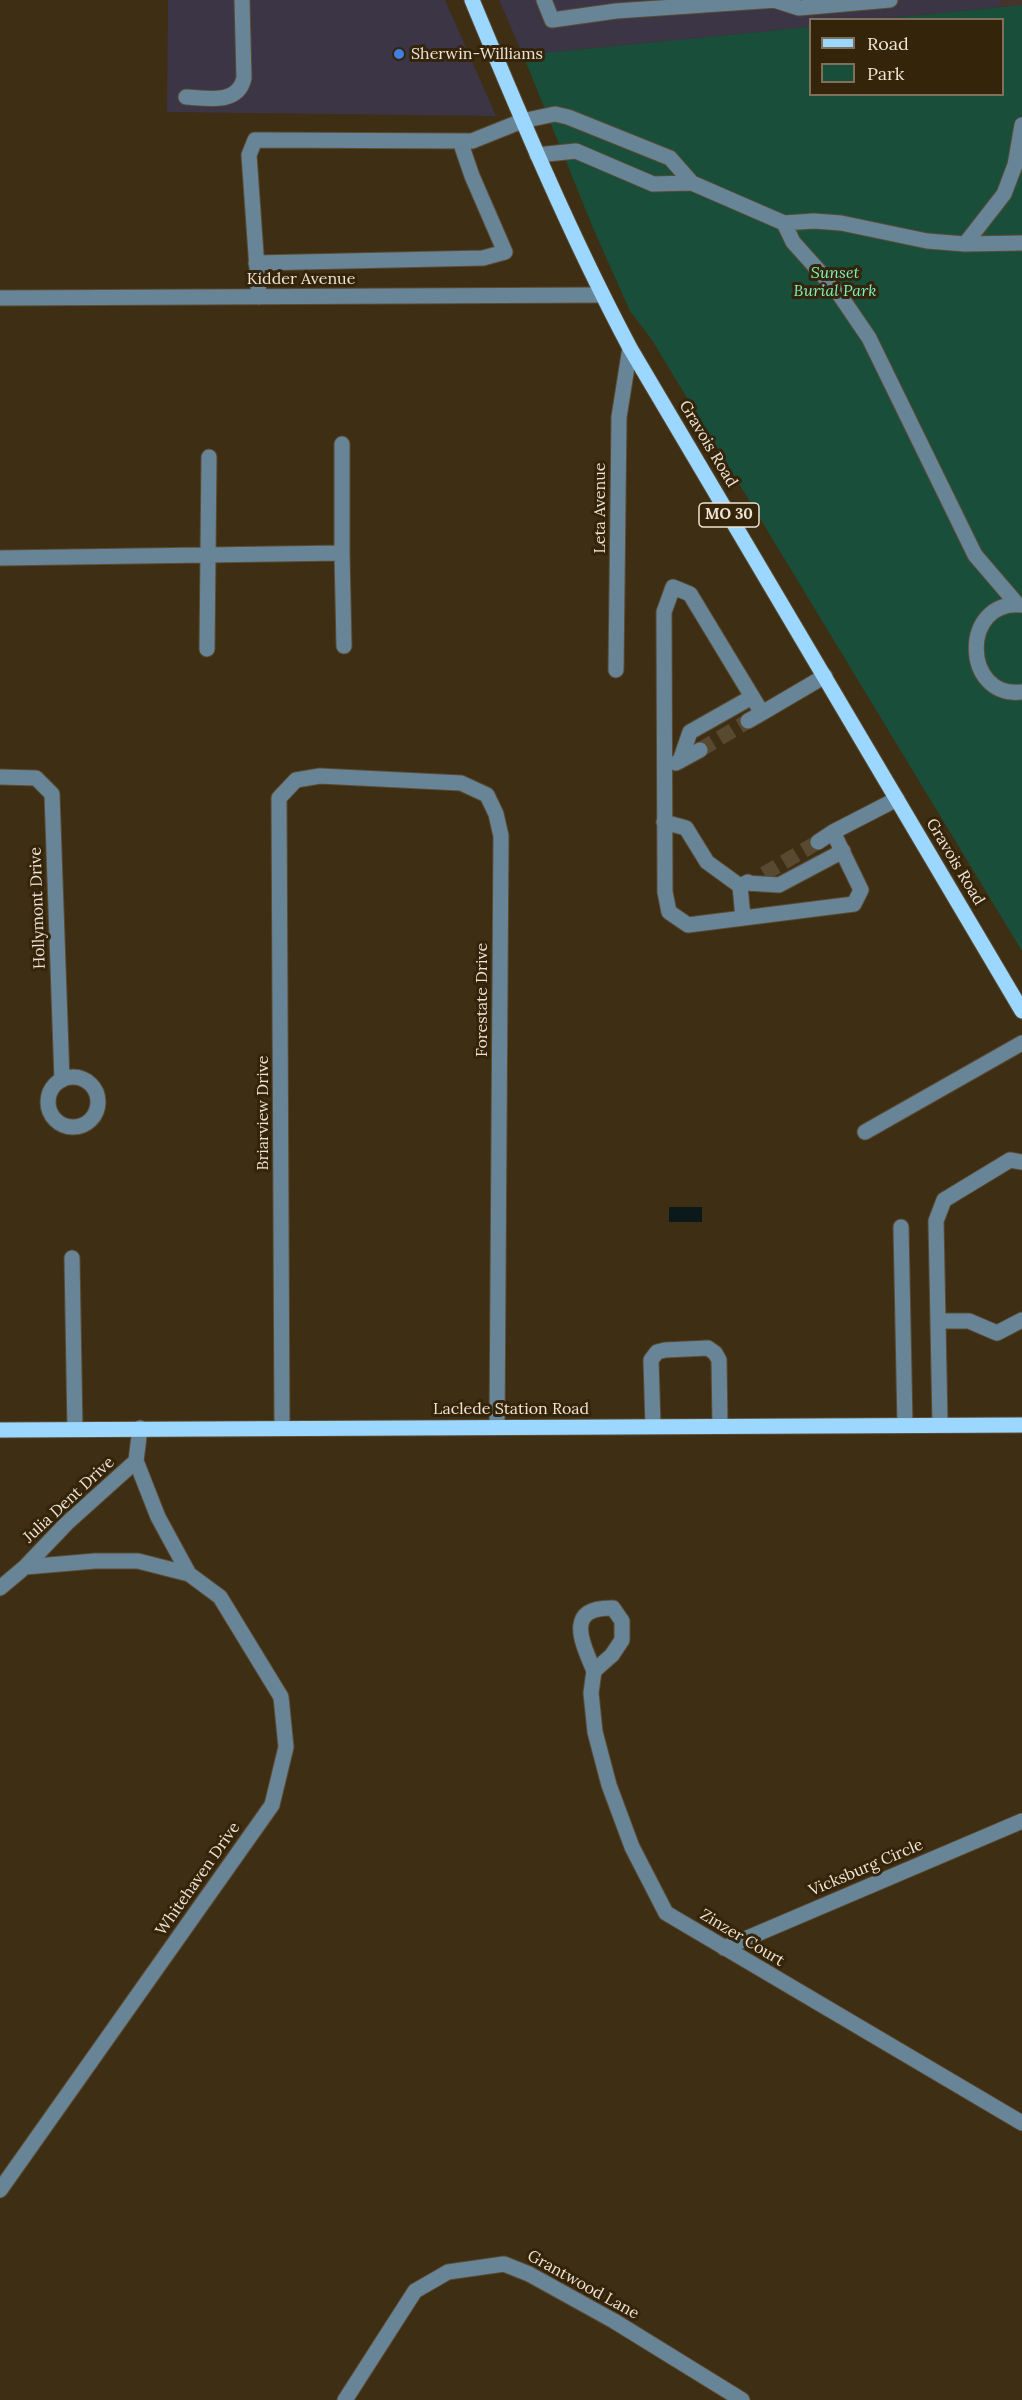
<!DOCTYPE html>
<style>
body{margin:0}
#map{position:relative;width:1022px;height:2400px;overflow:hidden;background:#3e2e14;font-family:Lora,serif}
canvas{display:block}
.legend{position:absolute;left:809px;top:18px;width:195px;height:78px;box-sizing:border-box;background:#34240a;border:2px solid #7e705b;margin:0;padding:8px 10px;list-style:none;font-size:18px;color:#eee3d4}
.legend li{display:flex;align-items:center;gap:12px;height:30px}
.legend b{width:30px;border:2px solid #7e705b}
</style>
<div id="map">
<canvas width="1022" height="2400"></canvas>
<ul class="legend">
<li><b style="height:8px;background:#9cd7ff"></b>Road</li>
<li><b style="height:16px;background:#194f3a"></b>Park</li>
</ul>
</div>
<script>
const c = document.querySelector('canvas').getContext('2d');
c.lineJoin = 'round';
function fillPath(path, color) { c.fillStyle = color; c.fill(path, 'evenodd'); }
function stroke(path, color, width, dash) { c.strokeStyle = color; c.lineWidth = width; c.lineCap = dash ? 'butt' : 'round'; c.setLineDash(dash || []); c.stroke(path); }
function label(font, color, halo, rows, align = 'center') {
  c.font = font + ' Lora,serif'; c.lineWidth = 6; c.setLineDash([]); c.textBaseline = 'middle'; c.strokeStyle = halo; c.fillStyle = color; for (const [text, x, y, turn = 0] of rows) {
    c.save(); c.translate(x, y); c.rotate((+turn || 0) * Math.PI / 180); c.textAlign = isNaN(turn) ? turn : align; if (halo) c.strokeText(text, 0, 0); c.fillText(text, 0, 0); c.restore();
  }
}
fillPath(new Path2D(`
 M168 0H445L496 116 167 112Z
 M499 0H1000L1001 7 881 19 810 20V27L523 55Z`), '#3c3545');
fillPath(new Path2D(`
 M1000 0H1022V5L1001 7Z`), '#46342c');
fillPath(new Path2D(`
 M1022 5V951L652 340 630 311 593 228 523 55 810 27V94H1002V20L881 19Z`), '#194f3a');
fillPath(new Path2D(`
 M669 1207H702V1222H669Z`), '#0b191a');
stroke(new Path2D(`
 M700 750 748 721
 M764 874 818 842`), '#584931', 15, [15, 8]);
const minor = new Path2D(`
 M544 0 552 20 616 11 777 0
 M777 1 799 8 890 0
 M186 97C208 98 238 105 244 78L242 0
 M692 183 784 223 814 221 841 223 927 241 965 244 1022 243
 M784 223 793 242 837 291 869 338 975 555 1017 604
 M965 244 1004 194 1015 165 1022 125
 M256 263 483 258 505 252 472 176 460 141
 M259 297 249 155 255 140 472 141 522 121 555 114 568 117 670 158 692 183 653 184 576 151 537 155
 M0 298 602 295
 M342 444V553
 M0 558 342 553 344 646
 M1022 605C960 599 962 699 1022 692
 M207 649 209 457
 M616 670 619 417 630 348
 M825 676 762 713 690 594 673 587 664 612 665 892 669 912 688 925 854 904 861 890 833 832 897 799
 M748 721 762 713
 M680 761 690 732 752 697
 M676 763 700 750
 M0 777 36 778 52 794 62 1080
 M664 822 686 828 707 862 740 886
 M818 842 833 832
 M746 883 779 885 843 851
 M743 918 740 886 748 882
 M48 1102a25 25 0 1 1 50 0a25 25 0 1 1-50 0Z
 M865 1132 1022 1043
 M901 1227 905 1425
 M72 1258 75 1429
 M939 1321H969L997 1333 1022 1320
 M940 1424 936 1221 944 1200 1010 1160 1022 1162
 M653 1426 651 1360 657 1352 665 1350 708 1348 715 1353 719 1360 720 1425
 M282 1428 279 798 296 780 320 776 461 783 487 795 496 814 501 836 497 1427
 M25 1567 95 1561H138L189 1574
 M0 1588 25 1567 67 1523 136 1461
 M594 1671C582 1642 564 1607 613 1608L622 1621V1640L612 1655 594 1671 591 1693 595 1732 609 1785 632 1847 666 1913 1022 2123
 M724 1948 1022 1821
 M0 2190 272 1805 286 1747 281 1697 220 1597 189 1574 158 1517 136 1461 140 1428
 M345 2400 415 2291 448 2272 504 2264 529 2274 614 2321 742 2400`);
const major = new Path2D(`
 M472 0C521 118 570 235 630 348L1022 1011
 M0 1430 1022 1425`);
stroke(minor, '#5a4b33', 17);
stroke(major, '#5a4b33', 17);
stroke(minor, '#688497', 15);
stroke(major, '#9cd7ff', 15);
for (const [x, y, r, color] of [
 [399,54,6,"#3f7fe0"]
]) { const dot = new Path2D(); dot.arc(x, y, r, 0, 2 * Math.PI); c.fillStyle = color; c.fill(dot); stroke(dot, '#34240a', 2); }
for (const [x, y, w] of [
 [729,515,60]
]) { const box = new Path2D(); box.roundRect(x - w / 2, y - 12, w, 24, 4.5); c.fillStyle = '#34240a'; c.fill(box); stroke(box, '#eee3d4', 1.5); }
label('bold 15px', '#eee3d4', null, [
 ["MO 30",729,515]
]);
label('16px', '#eee3d4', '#34240a', [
 ["Sherwin-Williams",411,54]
], 'left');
label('italic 16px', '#7cf1c1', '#34240a', [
 ["Sunset",835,273],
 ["Burial Park",835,291]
]);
label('16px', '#eee3d4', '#34240a', [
 ["Kidder Avenue",301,279],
 ["Gravois Road",708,444,59],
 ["Leta Avenue",600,508,-90],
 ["Gravois Road",955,862,59],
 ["Hollymont Drive",38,908,-92],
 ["Forestate Drive",482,1000,-90],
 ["Briarview Drive",263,1113,-90],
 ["Laclede Station Road",511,1409],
 ["Julia Dent Drive",69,1500,-43],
 ["Vicksburg Circle",866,1868,-23],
 ["Whitehaven Drive",198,1879,-55],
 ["Zinzer Court",742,1938,31],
 ["Grantwood Lane",583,2285,29]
]);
</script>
